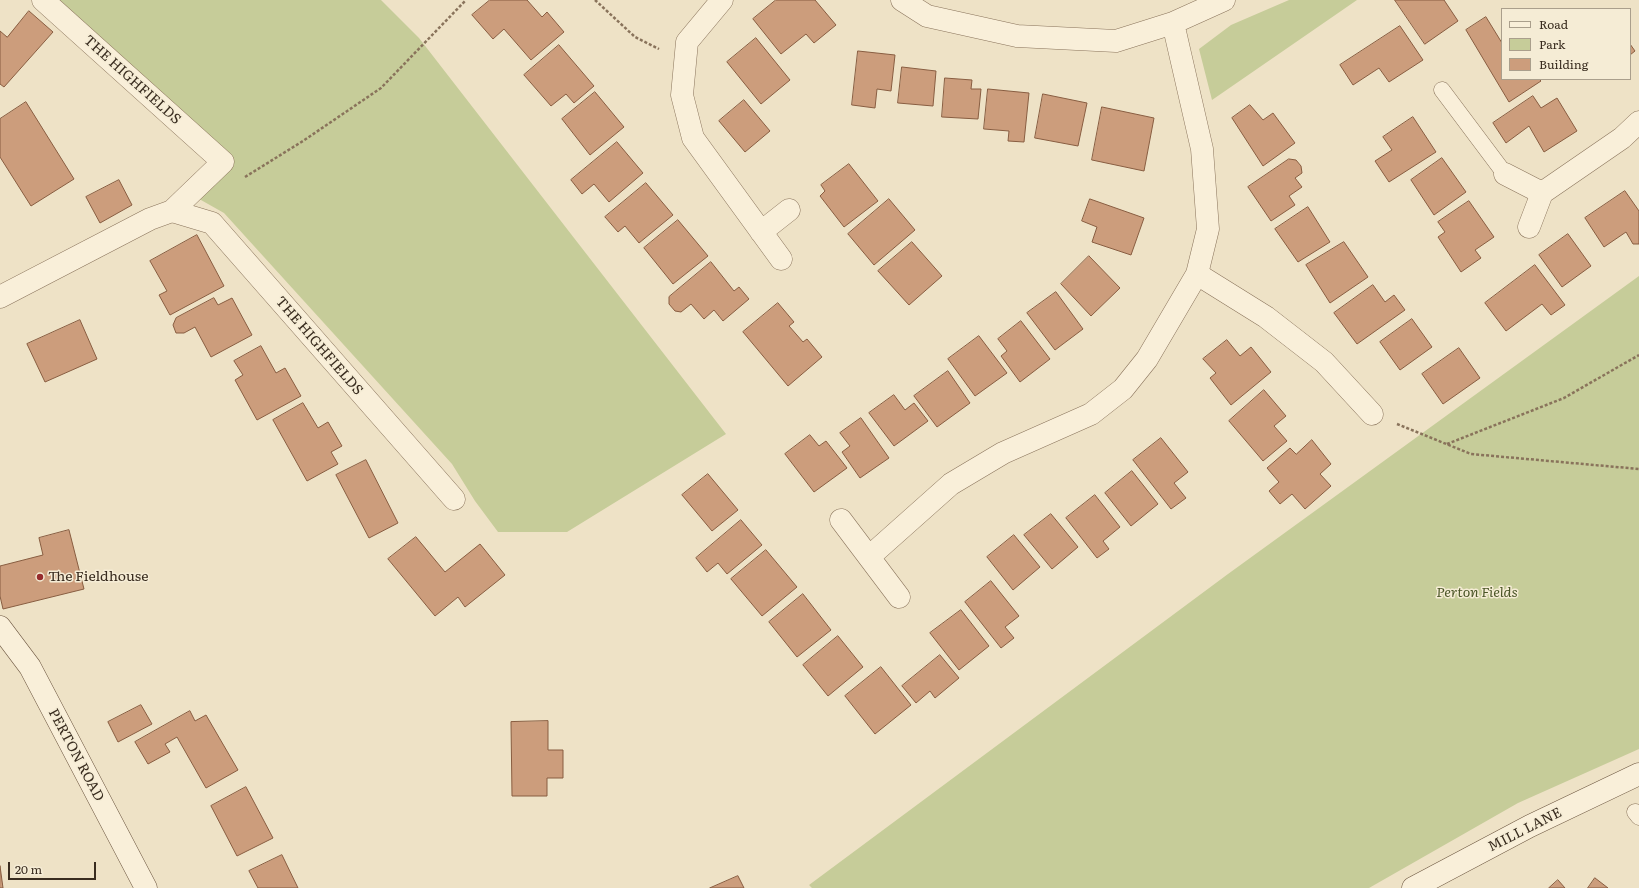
<!DOCTYPE html>
<style>
body{margin:0}
#map{position:relative;width:1639px;height:888px;overflow:hidden;background:#eee2c6;font-family:Literata,serif}
canvas{display:block}
.legend{position:absolute;left:1501px;top:8px;width:130px;height:72px;box-sizing:border-box;background:#f5ecd5;border:1px solid #aa9f8c;margin:0;padding:5px 7px;list-style:none;font-size:12px;color:#392c1f}
.legend li{display:flex;align-items:center;gap:8px;height:20px}
.legend b{width:20px;border:1px solid #aa9f8c}
.scale{position:absolute;left:8px;top:862px;width:88px;height:18px;box-sizing:border-box;border:2px solid #392c1f;border-top:0;padding-left:5px;font-size:12px;line-height:14px;white-space:nowrap;color:#392c1f;-webkit-text-stroke:3px #f5ecd5;paint-order:stroke}
</style>
<div id="map">
<canvas width="1639" height="888"></canvas>
<ul class="legend">
<li><b style="height:5px;background:#f9efd9"></b>Road</li>
<li><b style="height:11px;background:#c6cc99"></b>Park</li>
<li><b style="height:11px;background:#cc9d7c"></b>Building</li>
</ul>
<div class="scale">20 m</div>
</div>
<script>
const c = document.querySelector('canvas').getContext('2d');
c.lineJoin = 'round';
function fillPath(path, color) { c.fillStyle = color; c.fill(path, 'evenodd'); }
function stroke(path, color, width, dash) { c.strokeStyle = color; c.lineWidth = width; c.lineCap = dash ? 'butt' : 'round'; c.setLineDash(dash || []); c.stroke(path); }
function label(font, color, halo, rows, align = 'center') {
  c.font = font + ' Literata,serif'; c.lineWidth = 3; c.setLineDash([]); c.textBaseline = 'middle'; c.strokeStyle = halo; c.fillStyle = color; for (const [text, x, y, turn = 0] of rows) {
    c.save(); c.translate(x, y); c.rotate((+turn || 0) * Math.PI / 180); c.textAlign = isNaN(turn) ? turn : align; if (halo) c.strokeText(text, 0, 0); c.fillText(text, 0, 0); c.restore();
  }
}
fillPath(new Path2D(`
 M40 0H381L419 38 726 434 567 532H498L475 501 452 464 224 213 185 191 208 162Z
 M1289 0H1357L1212 100 1199 49 1231 25Z
 M1639 276V749L1518 803 1369 888H812L809 885 1228 574Z`), '#c6cc99');
const building = new Path2D(`
 M490 0H527L542 17 547 12 564 32 531 60 504 29 493 39 472 15Z
 M776 0H815L836 25 814 43 806 34 781 54 753 19Z
 M1395 0H1444L1458 21 1425 44Z
 M29 11 53 32 4 87 0 84V31L7 37Z
 M1486 17 1502 43V79H1539L1541 81 1509 102 1466 30Z
 M1400 26 1423 60 1389 82 1379 68 1353 85 1340 65Z
 M756 38 790 80 761 104 727 62Z
 M1630 44 1635 51 1630 55Z
 M559 45 594 86 574 103 566 94 551 106 524 75Z
 M858 51 895 55 891 91 877 89 875 108 852 105Z
 M902 67 936 71 933 106 898 103Z
 M945 78 972 80 971 89H981L978 119 942 117Z
 M988 89 1029 93 1024 142 1008 141 1009 131 984 129Z
 M595 92 624 127 590 155 562 119Z
 M1043 94 1087 103 1078 146 1035 138Z
 M1533 96 1541 108 1557 98 1577 131 1544 152 1529 126 1506 143 1493 123Z
 M744 100 770 131 745 152 719 121Z
 M26 102 74 179 31 206 0 157V119Z
 M1250 105 1263 120 1273 113 1295 143 1263 166 1232 118Z
 M1102 107 1154 118 1144 171 1092 160Z
 M1413 117 1436 152 1389 182 1375 161 1392 150 1383 137Z
 M617 142 643 173 609 202 594 184 582 194 571 180Z
 M1442 158 1466 192 1434 215 1411 180Z
 M1289 159 1296 160 1301 166 1302 173 1295 178 1302 187 1289 196 1295 205 1271 221 1248 187Z
 M849 164 878 201 844 227 820 196 825 191 821 185Z
 M119 180 132 205 100 223 86 197Z
 M646 183 673 215 639 243 625 226 618 232 605 217Z
 M1625 191 1639 211V244H1633L1626 232 1604 247 1585 218Z
 M889 199 915 230 874 265 848 234Z
 M1090 199 1144 218 1131 255 1092 242 1097 227 1082 221Z
 M1469 201 1494 237 1475 250 1481 258 1461 272 1438 237 1445 232 1438 222Z
 M1308 207 1330 242 1298 262 1275 229Z
 M678 220 708 256 673 284 644 248Z
 M1568 234 1591 266 1562 287 1539 255Z
 M197 235 224 286 170 315 159 295 167 291 150 261Z
 M912 242 942 276 909 305 878 271Z
 M1344 242 1368 277 1330 303 1306 265Z
 M1089 256 1120 288 1091 316 1061 284Z
 M711 262 734 291 739 287 749 299 723 321 714 310 704 319 691 304 681 312 675 311 669 304V297Z
 M1535 265 1565 305 1551 315 1542 304 1506 331 1485 303Z
 M1373 285 1385 302 1394 295 1405 310 1357 344 1334 313Z
 M1056 292 1083 329 1055 350 1027 313Z
 M214 298 218 305 232 298 252 335 211 357 195 327 184 333H176L173 325 176 318Z
 M778 303 794 322 789 326 803 342 807 339 822 357 788 386 743 332Z
 M1412 319 1432 347 1400 370 1380 342Z
 M80 320 97 359 45 382 27 344Z
 M1021 321 1050 359 1020 382 1001 356 1007 351 998 339Z
 M979 336 1007 373 975 396 948 359Z
 M1227 340 1240 356 1251 347 1271 372 1231 405 1210 378 1216 373 1203 359Z
 M261 346 276 373 285 368 301 396 257 420 235 380 243 375 234 361Z
 M1459 348 1480 378 1443 404 1422 374Z
 M948 371 970 403 937 427 914 396Z
 M1264 390 1286 416 1274 426 1287 441 1263 461 1229 421Z
 M894 395 905 410 914 403 928 421 894 446 869 413Z
 M303 403 318 428 328 422 342 446 331 452 338 464 307 481 273 420Z
 M861 418 889 458 860 478 842 452 850 446 840 433Z
 M810 435 819 446 826 441 847 468 814 492 785 454Z
 M1161 438 1188 472 1174 483 1186 498 1171 509 1133 460Z
 M1312 440 1331 464 1320 474 1331 486 1305 509 1292 494 1280 504 1269 491 1279 482 1267 468 1290 448 1296 454Z
 M366 460 398 523 369 538 336 475Z
 M1132 471 1158 504 1131 526 1105 493Z
 M708 474 738 510 712 531 682 495Z
 M1095 495 1120 527 1103 541 1109 549 1097 558 1066 518Z
 M1051 514 1078 547 1052 569 1024 535Z
 M741 520 762 545 727 574 718 563 707 572 696 558Z
 M69 530 84 589 3 609 0 596V566L43 555 39 538Z
 M1014 535 1040 567 1013 590 987 557Z
 M416 537 445 572 480 544 505 575 465 607 458 597 435 616 388 559Z
 M766 550 797 587 762 616 731 579Z
 M991 581 1019 616 1005 627 1014 638 1001 648 965 602Z
 M803 594 831 630 797 657 769 622Z
 M961 610 989 646 959 670 930 633Z
 M838 636 863 667 828 696 803 665Z
 M940 655 959 678 935 698 930 691 916 703 902 686Z
 M881 667 911 705 875 734 845 696Z
 M141 705 152 724 118 742 108 722Z
 M190 711 195 721 206 715 238 770 206 788 177 737 165 744 170 752 148 764 135 742Z
 M548 721V750H563V778H547V796H512L511 722Z
 M246 787 273 838 237 856 211 806Z
 M282 855 298 888H258L249 871Z
 M0 866 3 888H0Z
 M738 876 744 888H710Z
 M1595 878 1608 888H1588Z
 M1558 880 1565 888H1549Z`);
fillPath(building, '#cc9d7c');
stroke(building, '#885d41', 1);
const lane = new Path2D(`
 M1442 90 1505 174
 M1635 812 1639 817`);
const street = new Path2D(`
 M43 0 223 162 172 211
 M722 0 687 42 682 95 693 138 781 259
 M902 0 927 16 1017 36 1116 41 1173 23 1224 0
 M1505 174 1542 193 1529 227
 M1542 193 1622 138 1639 122
 M761 232 789 210
 M1197 274 1266 317 1324 362 1372 414
 M0 297 150 219 172 211 212 223 454 499
 M841 520 899 597
 M869 557 951 484 1003 453 1091 414 1123 389 1147 359 1197 274 1208 229 1202 149 1173 23`);
const secondary = new Path2D(`
 M0 627 30 667 146 888
 M1413 888 1530 826 1639 774`);
stroke(lane, '#89735b', 17);
stroke(street, '#89735b', 23);
stroke(secondary, '#6b553f', 23);
stroke(new Path2D(`
 M595 0 635 37 659 49
 M245 177 303 141 381 88 466 0
 M1397 424 1471 454 1639 469
 M1447 444 1564 398 1639 355`), '#89735b', 2.5, [3, 2]);
stroke(lane, '#f9efd9', 16);
stroke(street, '#f9efd9', 22);
stroke(secondary, '#f9efd9', 22);
for (const [x, y, r, color] of [
 [40,577,4,"#972c2d"]
]) { const dot = new Path2D(); dot.arc(x, y, r, 0, 2 * Math.PI); c.fillStyle = color; c.fill(dot); stroke(dot, '#f5ecd5', 1.5); }
label('14px', '#392c1f', '#f5ecd5', [
 ["THE HIGHFIELDS",132,80,42],
 ["THE HIGHFIELDS",319,346,49],
 ["PERTON ROAD",76,755,62],
 ["MILL LANE",1525,830,-27]
]);
label('14px', '#392c1f', '#f5ecd5', [
 ["The Fieldhouse",48,577]
], 'left');
label('italic 14px', '#4a5526', '#f5ecd5', [
 ["Perton Fields",1477,593]
]);
</script>
